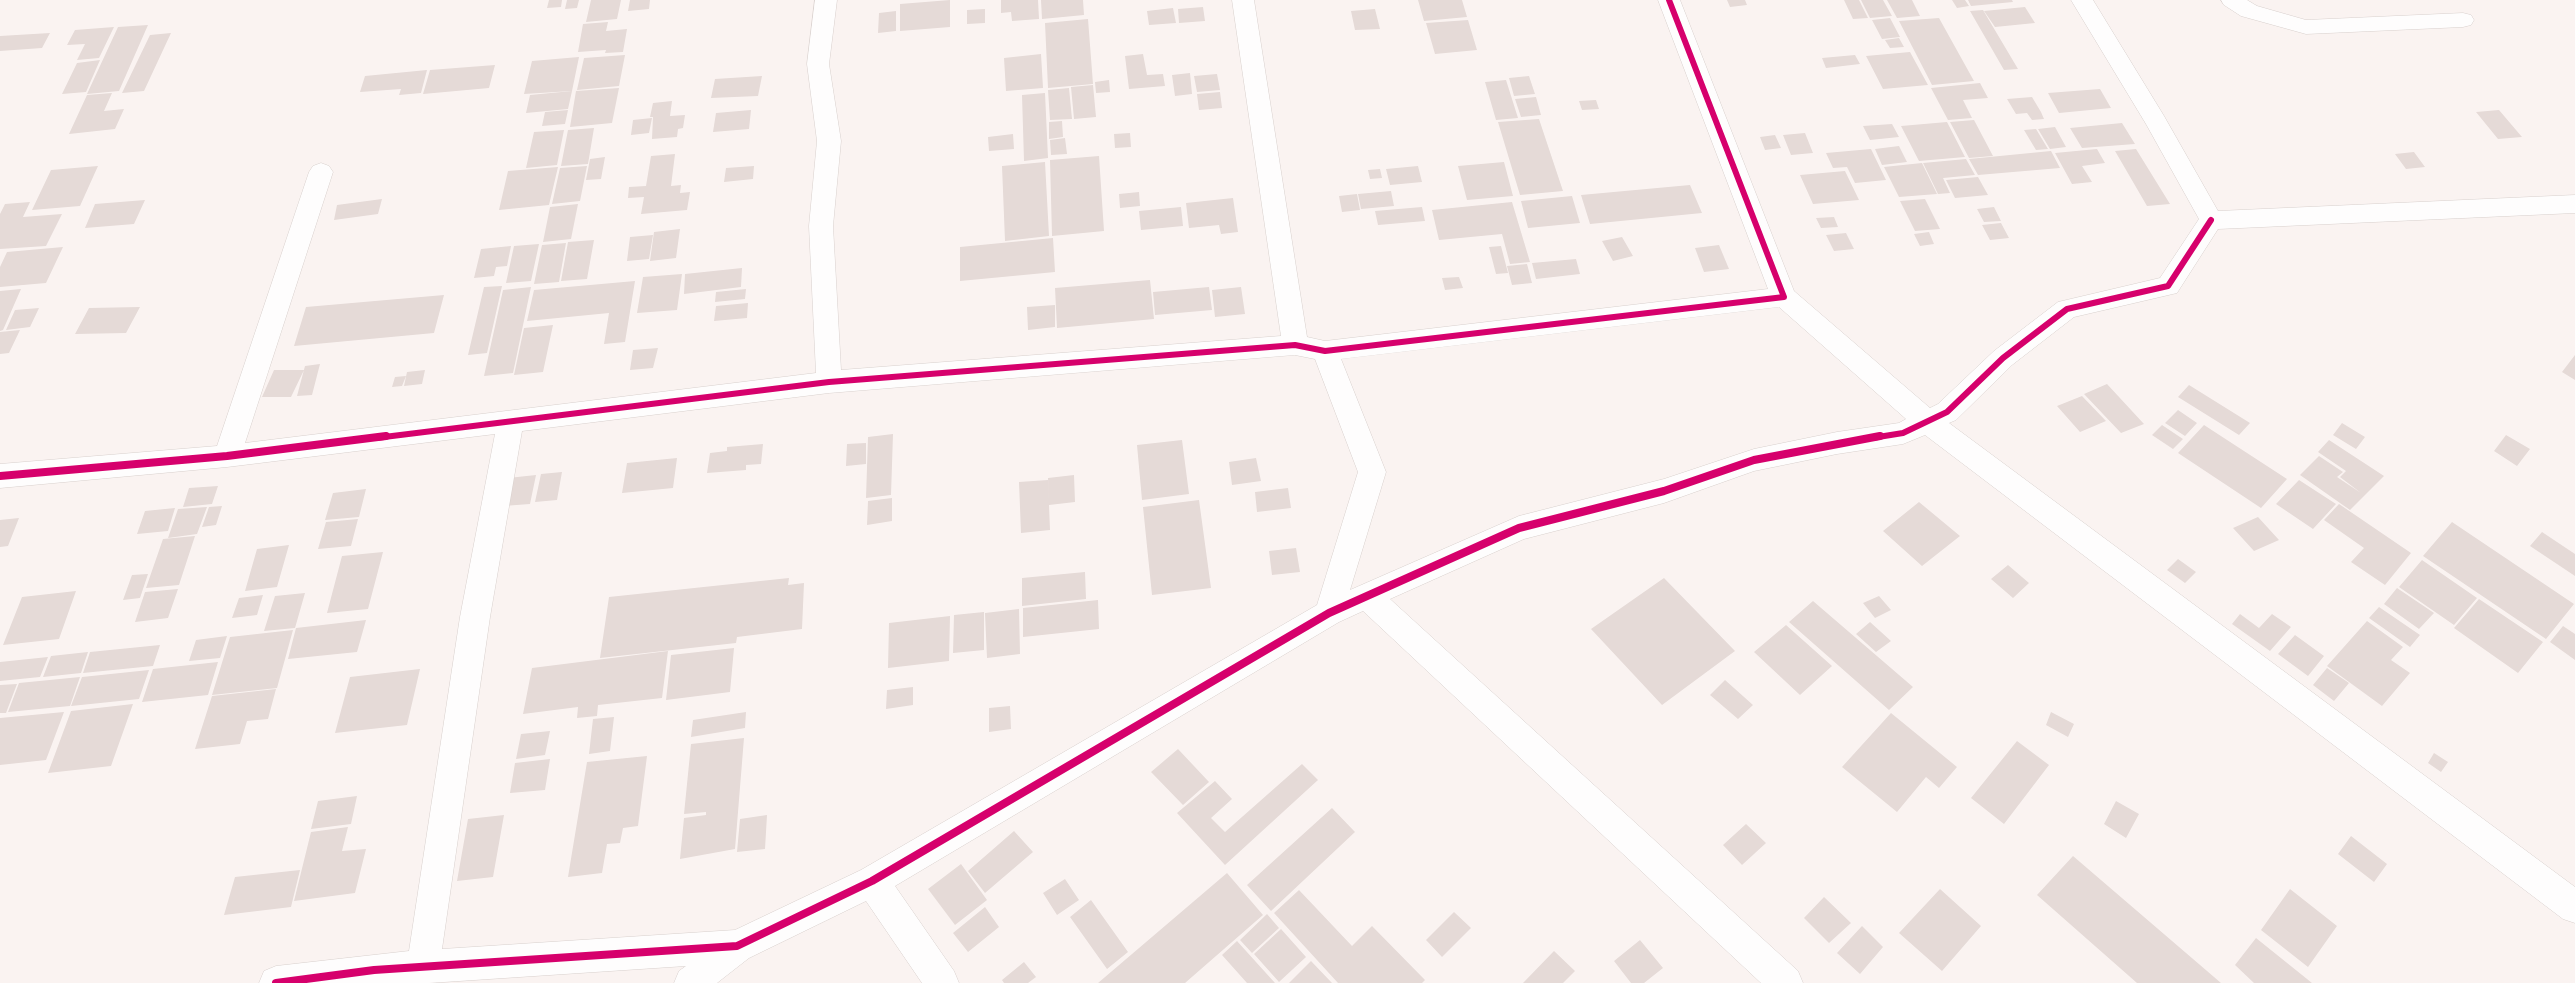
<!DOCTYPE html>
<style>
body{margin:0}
canvas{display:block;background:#faf3f1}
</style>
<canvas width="2575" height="983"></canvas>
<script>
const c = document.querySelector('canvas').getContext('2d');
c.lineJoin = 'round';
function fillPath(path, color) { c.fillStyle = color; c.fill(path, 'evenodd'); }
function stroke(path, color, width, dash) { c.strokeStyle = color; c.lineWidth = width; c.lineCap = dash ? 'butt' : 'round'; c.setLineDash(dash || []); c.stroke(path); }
fillPath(new Path2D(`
 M549 0H562L561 7 547 8Z
 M567 0H579L577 8 565 9Z
 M591 0H621L617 19 586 22Z
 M630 0H650L649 9 628 11Z
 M950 0V27L900 31V4Z
 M1001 0H1038L1039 19 1012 21 1011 12 1001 13Z
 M1041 0H1083L1084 15 1042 19Z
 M1418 0H1462L1467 17 1424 21Z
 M1727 0H1745L1747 5 1730 7Z
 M1844 0H1859L1868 18 1853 19Z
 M1861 0H1883L1892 16 1870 18Z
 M1887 0H1912L1920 16 1897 18Z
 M1952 0H1965L1969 6 1957 8Z
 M1968 0H2012L2013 2 1971 6Z
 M1203 7 1205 21 1179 23 1178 9Z
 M2025 7 2035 23 1995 27 1984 11Z
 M1173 8 1176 23 1149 25 1147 11Z
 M985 9V23L967 24V10Z
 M1375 9 1380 29 1355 30 1351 11Z
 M1983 10 2018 69 2004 70 1970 11Z
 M896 11V31L878 33 879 13Z
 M1890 18 1900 37 1882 39 1872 20Z
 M1939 18 1974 81 1932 85 1899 21Z
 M1088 19 1093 84 1048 88 1045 23Z
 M1468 20 1477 50 1435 54 1426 23Z
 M608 22 606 31 627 29 623 52 605 53 606 50 578 52 583 24Z
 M148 25 119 91 87 94 118 27Z
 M114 27 99 58 77 60 85 44 67 45 75 30Z
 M50 33 42 48 0 51V36Z
 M171 33 144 91 122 93 150 35Z
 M1899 38 1904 47 1890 48 1885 40Z
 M1910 52 1928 85 1883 89 1866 56Z
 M1041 54 1043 88 1006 91 1004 58Z
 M1143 54 1147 75 1163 74 1165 86 1129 89 1125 56Z
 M625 55 619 86 577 90 584 58Z
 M1855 55 1860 64 1826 68 1822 58Z
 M579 57 572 91 524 94 532 61Z
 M100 60 86 92 62 94 77 63Z
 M495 65 489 88 423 94 430 70Z
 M427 70 421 93 399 95 401 89 360 92 365 76Z
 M1190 73 1192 94 1175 96 1172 75Z
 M1217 74 1220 90 1197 92 1194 76Z
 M762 76 758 96 711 98 715 79Z
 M1529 76 1535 94 1514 96 1509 78Z
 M1109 80 1110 92 1096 93 1095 82Z
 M1506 80 1518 118 1496 120 1485 82Z
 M1980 83 1988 98 1963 100 1972 118 1948 120 1931 88Z
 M1093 85 1096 117 1074 119 1071 87Z
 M619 88 612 123 570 127 576 91Z
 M1069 88 1072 119 1050 120 1048 90Z
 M2100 89 2111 108 2059 113 2048 93Z
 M572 91 568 109 526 113 530 95Z
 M1220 92 1222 108 1199 110 1197 94Z
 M112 93 104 111 124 109 115 129 69 134 87 95Z
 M1045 93 1048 158 1024 161 1022 95Z
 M1536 97 1541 115 1521 117 1515 99Z
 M2032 97 2041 112 2044 119 2032 120 2027 113 2016 114 2007 99Z
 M1596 100 1599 109 1582 110 1579 101Z
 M672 101 670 116 685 115 683 128 678 129 677 137 652 139 653 117H650L653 103Z
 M568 110 565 124 542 126 545 112Z
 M751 110 749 129 713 132 716 113Z
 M2499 110 2522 137 2498 139 2476 112Z
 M652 118 649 133 631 135 633 120Z
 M1539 119 1563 191 1520 195 1498 122Z
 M1974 120 1993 156 1969 158 1950 122Z
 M1062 121 1063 137 1049 139V122Z
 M1947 122 1965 157 1919 161 1901 126Z
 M2122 123 2135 144 2082 148 2070 128Z
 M1892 124 1899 137 1870 140 1863 126Z
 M2055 127 2066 147 2050 149 2038 129Z
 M594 128 588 164 561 166 568 130Z
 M2036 129 2048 149 2036 150 2024 130Z
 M564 130 557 165 526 168 534 132Z
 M1130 133 1131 147 1115 148 1114 134Z
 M1805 133 1813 153 1791 155 1783 135Z
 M1013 134 1014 149 989 151 988 137Z
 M1775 135 1781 148 1765 150 1760 137Z
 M1065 138 1067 154 1051 155 1050 140Z
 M1899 146 1907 162 1882 165 1875 149Z
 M1871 149 1886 180 1855 183 1847 167 1833 168 1826 153Z
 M2097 149 2105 163 2082 166 2092 182 2072 184 2055 153Z
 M2136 149 2170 204 2147 206 2115 151Z
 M2051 151 2060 168 1978 175 1969 159Z
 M2414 152 2425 167 2406 169 2395 154Z
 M675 154 671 186 681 185 680 193 690 192 687 210 641 214 644 197 628 198 629 187 646 186 651 156Z
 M1099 156 1104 231 1052 236 1050 160Z
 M605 157 601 179 586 180 590 159Z
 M1966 159 1975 175 1943 178 1950 193 1938 194 1923 163Z
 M1045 162 1049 236 1005 241 1002 166Z
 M1504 162 1513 196 1467 200 1458 166Z
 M1922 163 1937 194 1899 197 1884 167Z
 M98 166 80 206 32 210 51 170Z
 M587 166 580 201 552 204 560 168Z
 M754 166 753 179 724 182 726 168Z
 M1418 166 1422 182 1390 185 1386 169Z
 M558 167 549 205 499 210 508 171Z
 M1380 169 1382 178 1370 179 1368 170Z
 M1845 171 1859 200 1813 204 1800 175Z
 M1978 177 1988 195 1955 198 1946 180Z
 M1690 185 1702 213 1590 224 1581 195Z
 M1391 191 1394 206 1361 209 1358 194Z
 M1139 192 1140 206 1120 208 1119 194Z
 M1357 194 1360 210 1342 212 1339 196Z
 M1572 196 1580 223 1528 228 1521 201Z
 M1233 198 1238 232 1221 234 1219 225 1189 228 1186 203Z
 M382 199 378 214 334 220 337 205Z
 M1925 199 1940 229 1915 231 1900 201Z
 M145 200 134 224 85 228 95 204Z
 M30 202 23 217 62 214 46 246 0 249V214L5 204Z
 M1512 202 1530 262 1510 264 1502 234 1439 240 1432 210Z
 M578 204 571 239 543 242 550 207Z
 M1181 207 1183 226 1141 230 1139 211Z
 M1422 207 1425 221 1378 225 1375 211Z
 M1994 207 2001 221 1984 222 1977 209Z
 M1834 217 1838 227 1821 228 1816 218Z
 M2001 223 2009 238 1990 240 1982 225Z
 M680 229 676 258 650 261 654 232Z
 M1929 232 1934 244 1920 246 1914 234Z
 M1846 233 1854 249 1834 251 1826 235Z
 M653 235 649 259 627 261 630 237Z
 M1622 237 1633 256 1613 261 1602 241Z
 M1053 238 1055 272 960 281V247Z
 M594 240 587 279 561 281 568 242Z
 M566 243 559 282 534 284 542 245Z
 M539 244 531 281 506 283 514 246Z
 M1719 245 1729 269 1704 272 1695 248Z
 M511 246 507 266 496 267 494 276 474 278 481 249Z
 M1501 246 1508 273 1496 274 1489 247Z
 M63 247 46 283 0 287V267L7 252Z
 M1576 259 1580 274 1536 279 1532 263Z
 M1527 264 1532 283 1512 285 1507 266Z
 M742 268 741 287 684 294 685 274Z
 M682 274 677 310 637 313 643 277Z
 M1459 277 1463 288 1445 290 1442 278Z
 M1150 280 1154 319 1057 328 1055 288Z
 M635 281 625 342 604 344 609 313 527 321 534 290Z
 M502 286 487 353 468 355 484 287Z
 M531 287 513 373 484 376 503 290Z
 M1209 287 1212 310 1155 315 1153 292Z
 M1241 287 1245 314 1215 317 1212 290Z
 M21 289 3 330 0 331V291Z
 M746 289 745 299 715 302 716 292Z
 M444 295 434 333 294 346 306 307Z
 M748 303 747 318 714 321 716 306Z
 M1055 305V327L1028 330 1027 307Z
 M140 307 126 333 75 334 89 308Z
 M39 308 30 327 6 330 15 310Z
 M553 325 543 372 514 375 524 328Z
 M20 330 9 353 0 354V332Z
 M658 348 653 368 630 370 633 350Z
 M2575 355V380L2562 372Z
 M320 364 312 395 297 396 305 366Z
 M274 370H304L291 397H262Z
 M425 370 422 384 404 386 407 372Z
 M406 376 402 386 392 387 395 377Z
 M2107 384 2144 424 2121 433 2084 394Z
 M2189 385 2250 423 2239 435 2178 397Z
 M2082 396 2106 421 2080 432 2057 406Z
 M2178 410 2197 423 2185 436 2165 423Z
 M2342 423 2365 437 2356 449 2333 435Z
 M2162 425 2183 439 2173 449 2152 435Z
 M2204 425 2287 479 2261 508 2178 453Z
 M893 434 891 495 866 498 868 437Z
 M2506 435 2530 449 2517 466 2494 451Z
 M1182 440 1189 494 1142 500 1137 445Z
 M2329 440 2384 476 2350 510 2300 475 2319 456 2343 472 2337 477 2361 493 2340 477 2346 471 2318 452Z
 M866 443V464L846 466 847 444Z
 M763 444 761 464 746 465V470L707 473 710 453 727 451V447Z
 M677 458 673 488 622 493 627 463Z
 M1256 458 1261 481 1232 485 1229 462Z
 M562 472 557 500 535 502 541 474Z
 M536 475 530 504 503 506 508 478Z
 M1074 475 1075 502 1049 505 1048 478Z
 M1048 480 1050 530 1021 533 1019 482Z
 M2299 480 2336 504 2313 529 2276 504Z
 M218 486 212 504 183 507 189 488Z
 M1288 488 1291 508 1257 512 1255 492Z
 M366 489 359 517 325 520 333 493Z
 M892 498V521L867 525 868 501Z
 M1199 500 1211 588 1152 595 1143 507Z
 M1919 502 1960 536 1922 566 1883 531Z
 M2339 504 2411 553 2385 585 2351 562 2364 548 2324 520Z
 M222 506 216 525 202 527 209 507Z
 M207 507 197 534 168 538 178 509Z
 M175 508 168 531 137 534 145 511Z
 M2258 517 2279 540 2254 551 2233 528Z
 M19 518 8 546 0 547V520Z
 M358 519 351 546 318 549 326 522Z
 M2452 522 2574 604 2546 639 2423 556Z
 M2542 532 2575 554V576L2530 546Z
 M195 536 179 585 146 588 163 539Z
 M289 545 277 587 245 591 257 549Z
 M1296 548 1300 572 1272 575 1269 551Z
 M383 552 368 609 327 613 342 556Z
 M2178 559 2196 572 2185 583 2167 570Z
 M2422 560 2477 598 2454 625 2399 587Z
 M2008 565 2029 583 2013 598 1991 579Z
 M1085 572 1086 599 1022 606V578Z
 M148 574 140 598 123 600 132 575Z
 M789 578 788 585 804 583 802 629 737 637 736 643 600 658 609 597Z
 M1664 578 1735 651 1662 705 1591 629Z
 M2397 588 2434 613 2419 629 2384 604Z
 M178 589 168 618 135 622 145 592Z
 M76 591 59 639 3 645 22 597Z
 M305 593 295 628 264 631 275 596Z
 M263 595 257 615 232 618 239 598Z
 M1879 596 1891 610 1875 618 1863 603Z
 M2479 599 2543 642 2518 673 2454 628Z
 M1098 600 1099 629 1023 637V608Z
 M1813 601 1913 687 1889 710 1789 622Z
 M2379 607 2420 635 2410 647 2369 618Z
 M1019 609 1020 654 987 658 985 613Z
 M984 612V650L953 653 954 615Z
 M2240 614 2259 628 2272 614 2291 627 2270 651 2232 624Z
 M950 616 949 661 888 668 889 623Z
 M366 620 357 652 288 659 296 628Z
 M2367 621 2403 647 2391 660 2410 673 2382 706 2327 666Z
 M1870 622 1891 641 1876 652 1856 634Z
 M1786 625 1832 666 1800 695 1754 652Z
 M2563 626 2575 634V660L2550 642Z
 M293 630 277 688 212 695 230 637Z
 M2295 635 2324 656 2308 676 2278 654Z
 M227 636 220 658 189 661 196 640Z
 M160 645 153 666 83 673 90 652Z
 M734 648 730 692 666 700 671 655Z
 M668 651 662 698 598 705 597 716 577 718 578 707 523 714 532 668Z
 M88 652 81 673 43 677 51 656Z
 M48 657 40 677 0 681V662Z
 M218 662 208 695 142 702 153 669Z
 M2327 668 2349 683 2334 701 2313 685Z
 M420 669 407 725 335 733 350 677Z
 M149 670 139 699 71 706 82 677Z
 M80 677 70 706 8 712 19 683Z
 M1725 680 1753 705 1738 719 1710 695Z
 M17 684 6 713H0V685Z
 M913 687V705L886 709 887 690Z
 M276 689 268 719 247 721 240 744 195 749 212 696Z
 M133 704 111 766 48 773 71 711Z
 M1010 706 1011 729 989 732V708Z
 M64 712 46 760 0 765V718Z
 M746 712 745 728 691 737 693 720Z
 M2051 712 2074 724 2068 737 2046 725Z
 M1891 713 1957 767 1939 788 1926 777 1897 812 1842 767Z
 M614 717 610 751 589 754 593 719Z
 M550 731 545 755 516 759 521 734Z
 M744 738 735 849 680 859 684 818 706 815V812L684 814 691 744Z
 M2017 741 2049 765 2004 824 1971 798Z
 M1178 749 1209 782 1183 805 1151 772Z
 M2434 753 2448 762 2441 772 2428 763Z
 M647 756 638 826 623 828 620 843 607 844 602 873 568 877 587 762Z
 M550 759 545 790 510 793 515 763Z
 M1302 764 1318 780 1225 865 1177 813 1215 781 1232 799 1211 818 1225 832Z
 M357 796 351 824 311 829 318 801Z
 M2116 801 2139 814 2126 838 2104 824Z
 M1332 808 1355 832 1271 911 1247 885Z
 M504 815 493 877 457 881 468 819Z
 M767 815 765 849 737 852 740 819Z
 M1746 824 1766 843 1742 865 1723 845Z
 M348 827 342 851 366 849 355 893 294 901 311 832Z
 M1014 831 1033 852 985 893 968 871Z
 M2351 836 2387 864 2374 882 2338 854Z
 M2073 856 2221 983H2137L2037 895Z
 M961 864 987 900 955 925 928 889Z
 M300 870 291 907 224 915 235 877Z
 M1227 873 1263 915 1185 983H1098Z
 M1065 879 1079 900 1057 915 1043 893Z
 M1940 889 1981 926 1942 971 1899 933Z
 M2290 889 2337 926 2308 967 2261 930Z
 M1299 890 1352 946 1372 926 1425 980 1422 983H1338L1274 913Z
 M1824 897 1851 923 1829 943 1804 918Z
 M1091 900 1128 952 1107 969 1070 917Z
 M985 907 999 927 968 952 953 933Z
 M1454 912 1471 928 1442 957 1426 940Z
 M1267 914 1279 928 1252 953 1240 940Z
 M1862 926 1883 947 1860 974 1837 953Z
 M1281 929 1306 957 1279 982 1254 954Z
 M2256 938 2312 983H2254L2235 965Z
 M1640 940 1663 968 1644 983H1631L1614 961Z
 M1237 941 1275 983H1247L1222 955Z
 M1554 951 1575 971 1563 983H1523Z
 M1311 961 1332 983H1289Z
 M1024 962 1036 977 1028 983H1004L1002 980Z`), '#e5dad7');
const street = new Path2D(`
 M815 0H837L829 64 841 141 833 226 841 370 1281 336 1232 0H1254L1307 337 1325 341 1768 289 1658 0H1680L1794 291 1930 408 1938 404 1994 351 2058 302 2160 278 2199 219 2146 124 2071 0H2093L2164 116 2218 211 2575 195V213L2218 229 2177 293 2074 317 2012 365 1956 420 1949 423 2575 887V923L2563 919 1925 435 1903 444 1837 454 1754 471 1664 503 1524 539 1390 599 1798 971 1803 983H1761L1363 611 1339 622 895 886 954 971 959 983H922L866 901 749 958 717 983H674L679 971 686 966 429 983H259L264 971 276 966 409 951 460 617 495 434 227 467 0 488V464L217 446 309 172 313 166 321 163 329 166 333 172 245 443 816 373 809 226 817 141 807 64ZM1779 307 1906 419 1899 423 1837 432 1754 449 1664 479 1519 516 1350 590 1386 472 1341 359ZM1295 355 1315 359 1358 472 1317 605 861 870 735 930 442 949 490 617 522 431 829 393Z
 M2221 0H2247L2257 6 2306 20 2463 13 2471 15 2474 20 2471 25 2463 27 2306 34 2241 16 2224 5Z`);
stroke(street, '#d8d0cd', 1);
fillPath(street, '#fefdfd');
stroke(new Path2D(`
 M376 438 829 382 1295 345 1325 351 1784 297 1669 0
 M1872 438 1903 433 1947 412 2003 358 2067 309 2168 286 2211 220`), '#d6006c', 6);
stroke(new Path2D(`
 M0 476 227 456 386 436
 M276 983 374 970 737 946 872 881 1329 613 1519 528 1664 491 1754 460 1880 436`), '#d6006c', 8);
</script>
